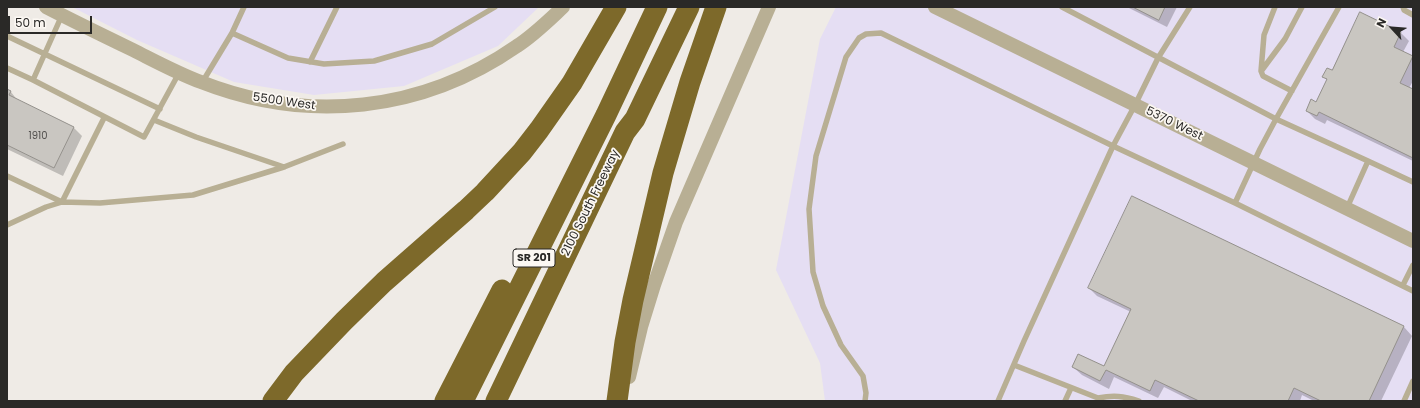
<!DOCTYPE html>
<style>
body{margin:0}
#map{position:relative;width:1420px;height:408px;overflow:hidden;background:#efebe6;font-family:Poppins,sans-serif}
canvas{display:block}
.frame{position:absolute;inset:0;border:8px solid #2a2927;pointer-events:none}
.north{position:absolute;left:1372px;top:8px;width:40px;height:40px;-webkit-text-stroke:3px #fcf8f3;paint-order:stroke;rotate:296deg;font-size:11px;font-weight:700;line-height:16px;text-align:center;color:#2a2927}
.north::after{content:'';display:block;margin:auto;width:14px;height:18px;background:#2a2927;clip-path:polygon(50% 0,100% 100%,50% 72%,0 100%)}
.scale{position:absolute;left:8px;top:16px;width:84px;height:18px;box-sizing:border-box;border:2px solid #2a2927;border-top:0;padding-left:5px;font-size:12px;line-height:14px;white-space:nowrap;color:#2a2927;-webkit-text-stroke:3px #fcf8f3;paint-order:stroke}
</style>
<div id="map">
<canvas width="1420" height="408"></canvas>
<div class="frame"></div>
<div class="north">N</div>
<div class="scale">50 m</div>
</div>
<script>
const c = document.querySelector('canvas').getContext('2d');
c.lineJoin = 'round';
function fillPath(path, color) { c.fillStyle = color; c.fill(path, 'evenodd'); }
function stroke(path, color, width, dash) { c.strokeStyle = color; c.lineWidth = width; c.lineCap = dash ? 'butt' : 'round'; c.setLineDash(dash || []); c.stroke(path); }
function label(font, color, halo, rows, align = 'center') {
  c.font = font + ' Poppins,sans-serif'; c.lineWidth = 3.5; c.setLineDash([]); c.textBaseline = 'middle'; c.strokeStyle = halo; c.fillStyle = color; for (const [text, x, y, turn = 0] of rows) {
    c.save(); c.translate(x, y); c.rotate((+turn || 0) * Math.PI / 180); c.textAlign = isNaN(turn) ? turn : align; if (halo) c.strokeText(text, 0, 0); c.fillText(text, 0, 0); c.restore();
  }
}
fillPath(new Path2D(`
 M72 7H539L498 46 404 86 314 95 234 82 137 40Z
 M836 7H1413V401H825L820 363 776 270 820 39Z`), '#e5def3');
fillPath(new Path2D(`
 M1127 7H1177L1167 27Z
 M1360 13 1401 33 1409 41 1403 52 1413 57V81L1409 88 1413 90V161L1327 120 1325 124 1315 119 1307 111 1317 103 1328 81 1324 77 1332 72Z
 M7 90 11 92 18 101 74 128 82 136 63 176 7 149Z
 M1133 197 1404 327 1412 336 1381 401H1314L1302 395 1300 401H1192L1164 387 1158 398 1114 377 1109 389 1082 375 1073 367 1104 368 1131 312 1097 296 1089 288Z`), '#0003');
const building = new Path2D(`
 M1133 7H1165L1159 20Z
 M1360 12 1401 32 1394 47 1413 56 1400 83 1413 89V158L1319 112 1317 116 1306 111 1311 99 1316 102 1327 79 1322 77 1327 68 1332 70Z
 M7 89 11 91 9 95 74 127 54 168 7 145Z
 M1132 196 1404 326 1369 401H1321L1294 388 1288 401H1199L1155 380 1150 391 1106 370 1100 381 1072 367 1078 354 1104 366 1131 309 1088 288Z`);
fillPath(building, '#c9c6c1');
stroke(building, '#94918c', 1);
stroke(new Path2D(`
 M1062 7 1276 119 1368 161 1347 208
 M1275 7 1264 35 1261 71 1263 76 1292 91
 M1403 7 1404 10 1413 15
 M62 15 33 80 144 137 179 73
 M232 33 244 7
 M7 36 160 109
 M310 62 337 7
 M7 68 33 80
 M1262 70 1285 39 1302 7
 M203 81 232 33 288 58 324 64 374 61 432 44 495 7
 M154 120 196 137 284 167
 M1368 161 1413 182
 M7 176 62 202 100 203 193 195 284 167 343 144
 M1235 203 1260 149 1276 119 1339 7
 M7 225 46 207 62 202 104 118
 M1403 285 1413 265
 M1014 365 1098 398C1114 395 1123 396 1139 401
 M865 401 866 393 863 376 841 345 823 306 813 272 809 209 816 156 846 57 859 38 866 34 881 33 1113 146 1235 203 1413 291
 M998 401 1024 341 1113 146 1135 105 1158 58 1190 7
 M1065 401 1071 388
 M1404 401 1413 381`), '#b8af94', 5.5);
stroke(new Path2D(`
 M46 7C75 22 104 36 133 50 155 61 177 73 201 82 308 124 422 112 517 46 534 35 548 21 563 7
 M935 7 1413 241
 M629 377 641 327 654 285 676 222 769 7`), '#b8af94', 14);
stroke(new Path2D(`
 M273 401 294 373 344 321 384 282 466 210 485 192 522 152 539 130 572 83 616 7
 M445 401 502 290
 M463 401 606 115 657 7
 M496 401 625 132 635 119 689 7
 M617 401 625 342 633 300 663 173 690 82 716 7`), '#7d692a', 21);
label('10px', '#52504e', null, [
 ["1910",38,136]
]);
for (const [x, y, w] of [
 [534,258,42]
]) { const box = new Path2D(); box.roundRect(x - w / 2, y - 9, w, 18, 3); c.fillStyle = '#fcf8f3'; c.fill(box); stroke(box, '#2a2927', 1); }
label('bold 11px', '#2a2927', null, [
 ["SR 201",534,258]
]);
label('12px', '#2a2927', '#fcf8f3', [
 ["5500 West",284,102,8],
 ["5370 West",1174,124,26],
 ["2100 South Freeway",591,203,-64]
]);
</script>
